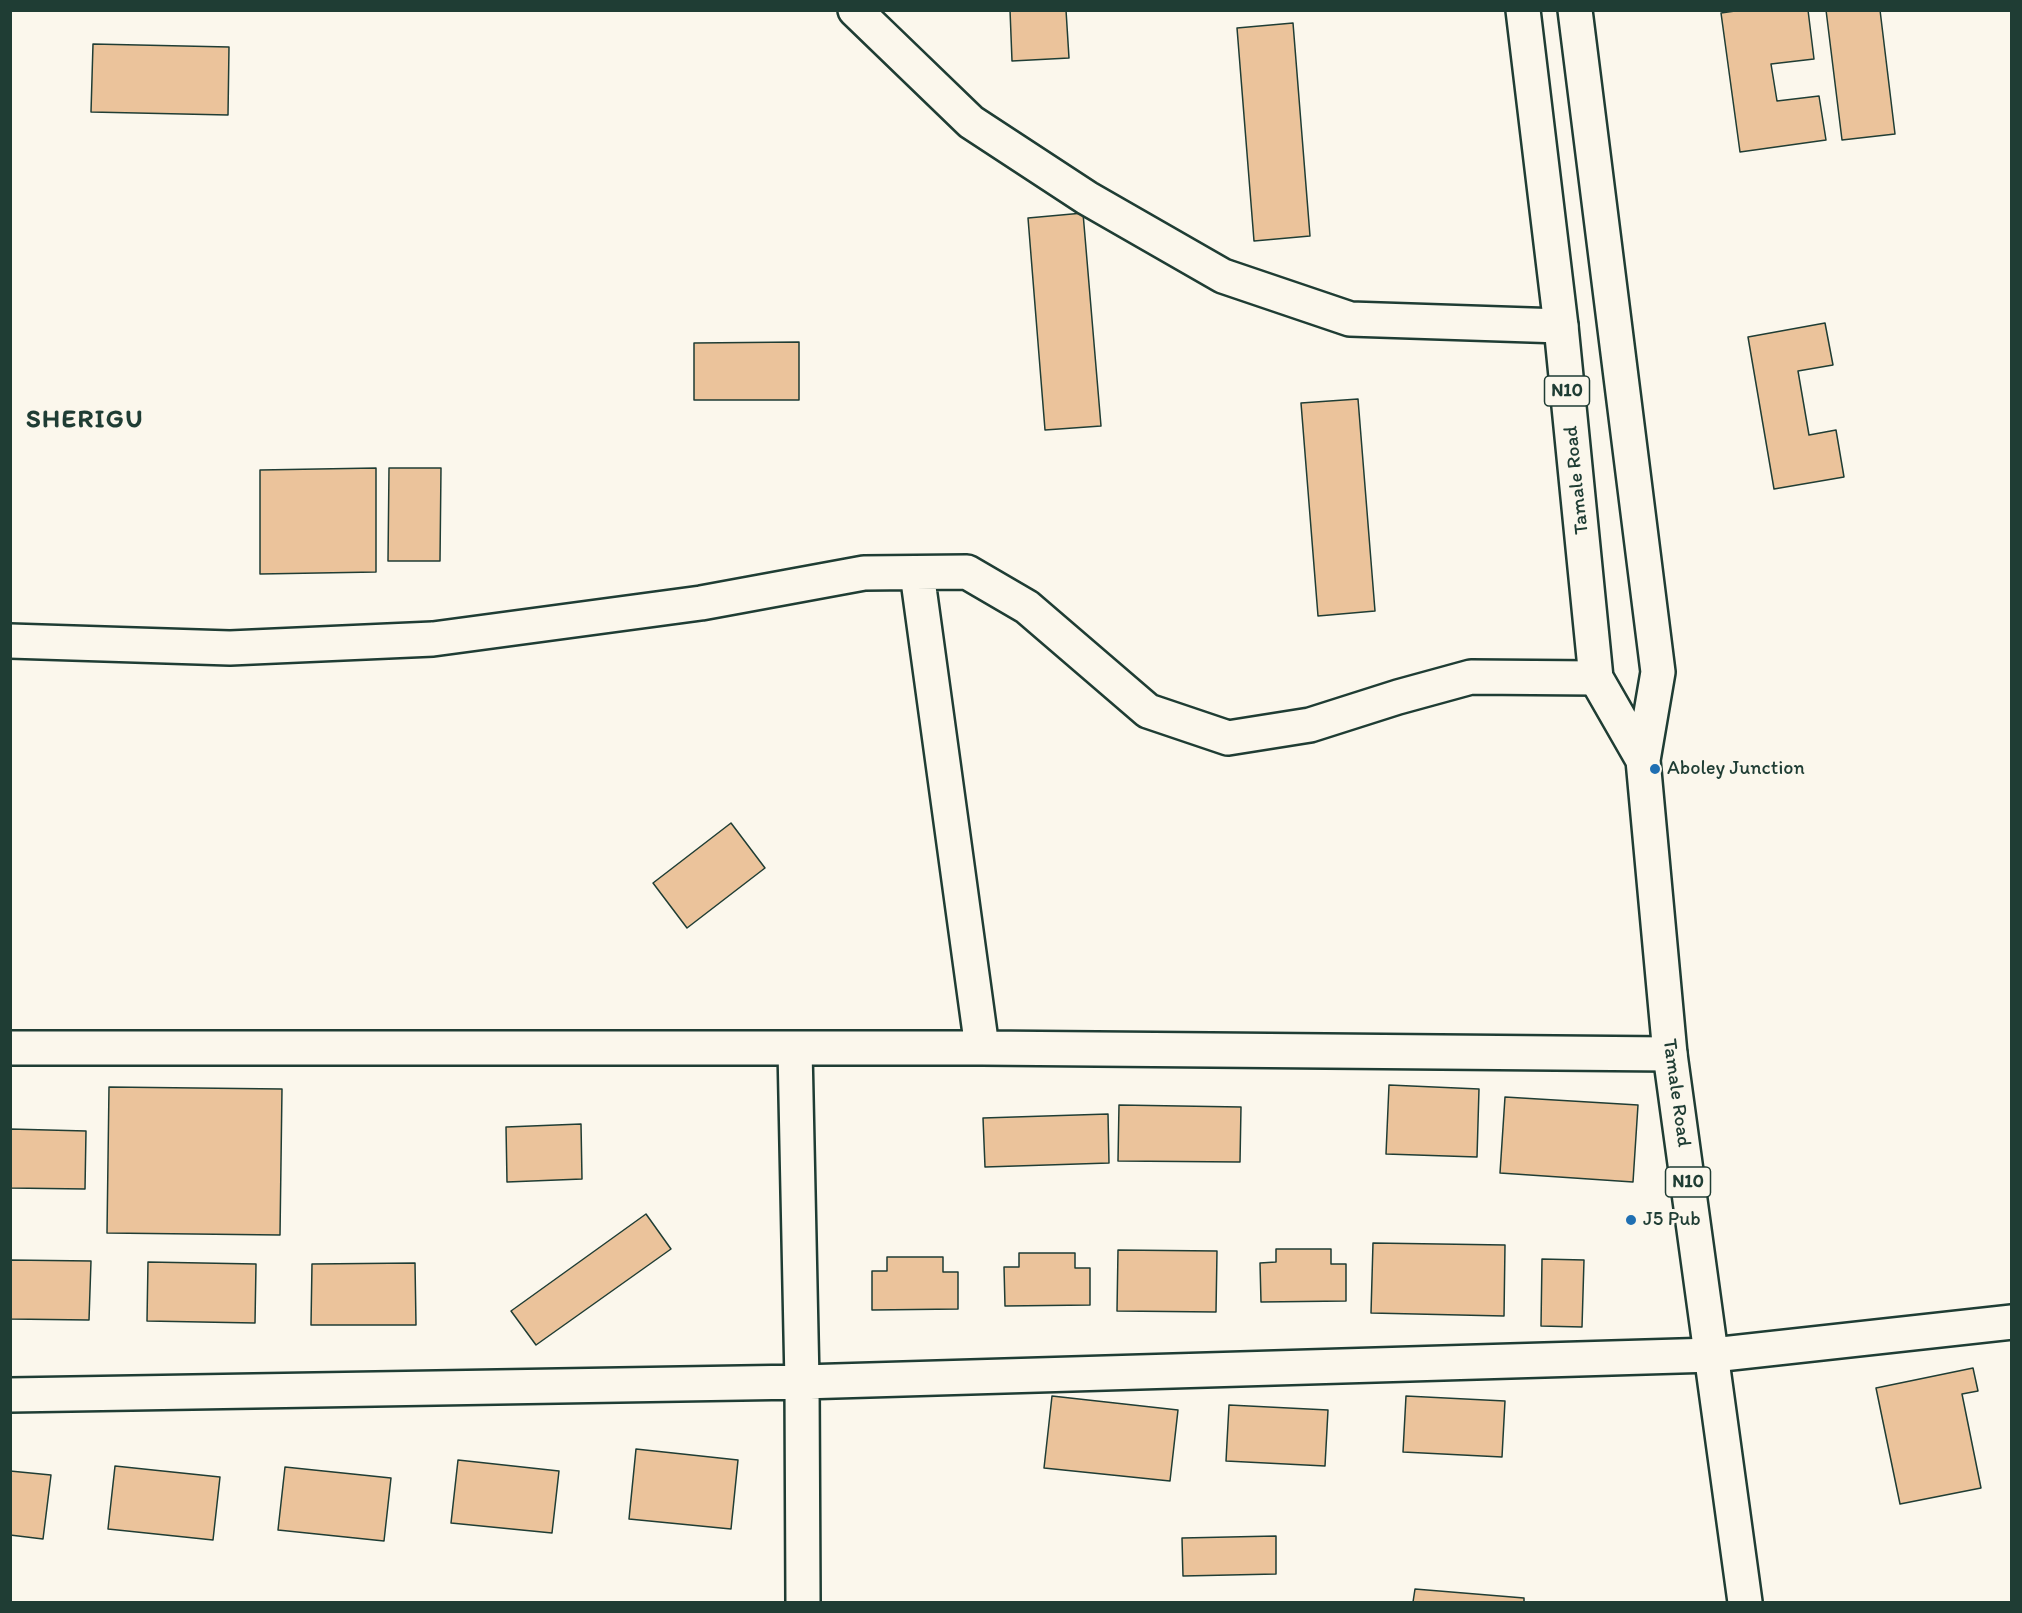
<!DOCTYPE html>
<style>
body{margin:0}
#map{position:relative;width:2022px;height:1613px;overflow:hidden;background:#fbf7ec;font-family:Itim,sans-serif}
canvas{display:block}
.frame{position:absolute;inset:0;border:12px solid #1f3d34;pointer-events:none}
</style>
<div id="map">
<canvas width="2022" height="1613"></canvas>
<div class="frame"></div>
</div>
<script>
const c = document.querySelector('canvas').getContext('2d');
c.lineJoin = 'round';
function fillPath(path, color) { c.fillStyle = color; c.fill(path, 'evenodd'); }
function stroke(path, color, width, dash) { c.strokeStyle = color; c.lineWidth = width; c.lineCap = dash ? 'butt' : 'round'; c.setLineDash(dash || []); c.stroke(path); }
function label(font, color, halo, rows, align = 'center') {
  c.font = font + ' Itim,sans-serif'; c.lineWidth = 6; c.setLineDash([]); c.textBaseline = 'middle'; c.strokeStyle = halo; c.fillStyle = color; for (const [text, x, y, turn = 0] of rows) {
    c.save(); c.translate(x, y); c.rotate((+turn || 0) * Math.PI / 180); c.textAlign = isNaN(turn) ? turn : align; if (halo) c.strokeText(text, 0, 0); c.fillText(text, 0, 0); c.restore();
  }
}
const building = new Path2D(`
 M1010 10H1066L1069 58 1012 61Z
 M1742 10H1808L1814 59 1771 64 1777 101 1819 96 1826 140 1740 152 1721 13Z
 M1826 10H1880L1895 134 1842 140Z
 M1293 23 1310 236 1254 241 1237 28Z
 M93 44 229 47 228 115 91 112Z
 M1083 213 1101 426 1045 430 1028 218Z
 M1825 323 1833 365 1798 371 1809 435 1836 430 1844 477 1774 489 1748 337Z
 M799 342V400H694V343Z
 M1358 399 1375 611 1318 616 1301 403Z
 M376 468V572L260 574V470Z
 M389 468H441L440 561H388Z
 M731 823 765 868 687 928 653 883Z
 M1389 1085 1479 1089 1477 1157 1386 1154Z
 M109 1087 282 1089 280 1235 107 1233Z
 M1505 1097 1638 1105 1633 1182 1500 1173Z
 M1119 1105 1241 1107 1240 1162 1118 1161Z
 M1108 1114 1109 1163 985 1167 983 1118Z
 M581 1124 582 1179 507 1182 506 1127Z
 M10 1129 86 1131 85 1189 10 1188Z
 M646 1214 671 1249 536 1345 511 1311Z
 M1373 1243 1505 1245 1504 1316 1371 1313Z
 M1276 1249H1331V1264H1346V1301L1261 1302 1260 1263 1276 1262Z
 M1118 1250 1217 1251 1216 1312 1117 1311Z
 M1019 1253H1075V1268H1090V1305L1005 1306 1004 1267H1019Z
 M887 1257H943V1272H958V1309L872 1310V1271H887Z
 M1542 1259 1584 1260 1582 1327 1541 1326Z
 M10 1260 91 1261 89 1320 10 1319Z
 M148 1262 256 1264 255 1323 147 1321Z
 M415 1263 416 1325H311L312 1264Z
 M1973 1368 1978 1391 1962 1394 1981 1488 1900 1504 1876 1388Z
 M1052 1396 1178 1410 1170 1481 1044 1468Z
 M1406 1396 1505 1401 1502 1457 1403 1452Z
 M1229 1405 1328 1410 1325 1466 1226 1461Z
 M636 1449 738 1460 731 1529 629 1519Z
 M458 1460 559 1471 552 1533 451 1523Z
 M115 1466 220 1477 213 1540 108 1529Z
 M285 1467 391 1478 384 1541 278 1530Z
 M10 1471 51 1475 43 1539 10 1535Z
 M1276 1536V1574L1183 1576 1182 1538Z
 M1415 1589 1524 1598V1602H1413Z`);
fillPath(building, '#ebc39b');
stroke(building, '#1f3d34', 1.5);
const minor = new Path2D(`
 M855 10 971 122 1087 198 1223 276 1350 319 1561 326
 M917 573 982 1048
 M10 641 230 648 433 639 701 603 864 573 967 572 1027 607 1148 711 1228 738 1310 725 1398 697 1471 677 1596 678
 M10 1048H982L1670 1054
 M795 1049 802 1382 803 1602
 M10 1395 802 1382 1713 1355 2012 1322`);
const highway = new Path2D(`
 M1523 10 1561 326 1596 678 1643 760
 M1575 10 1658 672 1643 760 1670 1054 1745 1602`);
stroke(minor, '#1f3d34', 38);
stroke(highway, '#1f3d34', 38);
stroke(minor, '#fbf7ec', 33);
stroke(highway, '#fbf7ec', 33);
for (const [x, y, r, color] of [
 [1655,769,6,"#1f6fb2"],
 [1631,1220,6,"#1f6fb2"]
]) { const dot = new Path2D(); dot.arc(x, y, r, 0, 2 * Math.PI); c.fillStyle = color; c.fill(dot); stroke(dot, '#fbf7ec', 2); }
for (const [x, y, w] of [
 [1567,391,45],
 [1688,1182,45]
]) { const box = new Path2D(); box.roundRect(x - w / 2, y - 15, w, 30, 4.5); c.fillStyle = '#fbf7ec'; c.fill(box); stroke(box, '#1f3d34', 1.5); }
label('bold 18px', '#1f3d34', null, [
 ["N10",1567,391],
 ["N10",1688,1182]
]);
label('20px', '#1f3d34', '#fbf7ec', [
 ["Tamale Road",1577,480,-96],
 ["Tamale Road",1676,1093,82]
]);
label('20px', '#1f3d34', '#fbf7ec', [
 ["Aboley Junction",1667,769],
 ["J5 Pub",1643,1220]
], 'left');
c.letterSpacing = '1.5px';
label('bold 26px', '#1f3d34', '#fbf7ec', [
 ["SHERIGU",85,420]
]);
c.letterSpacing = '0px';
</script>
